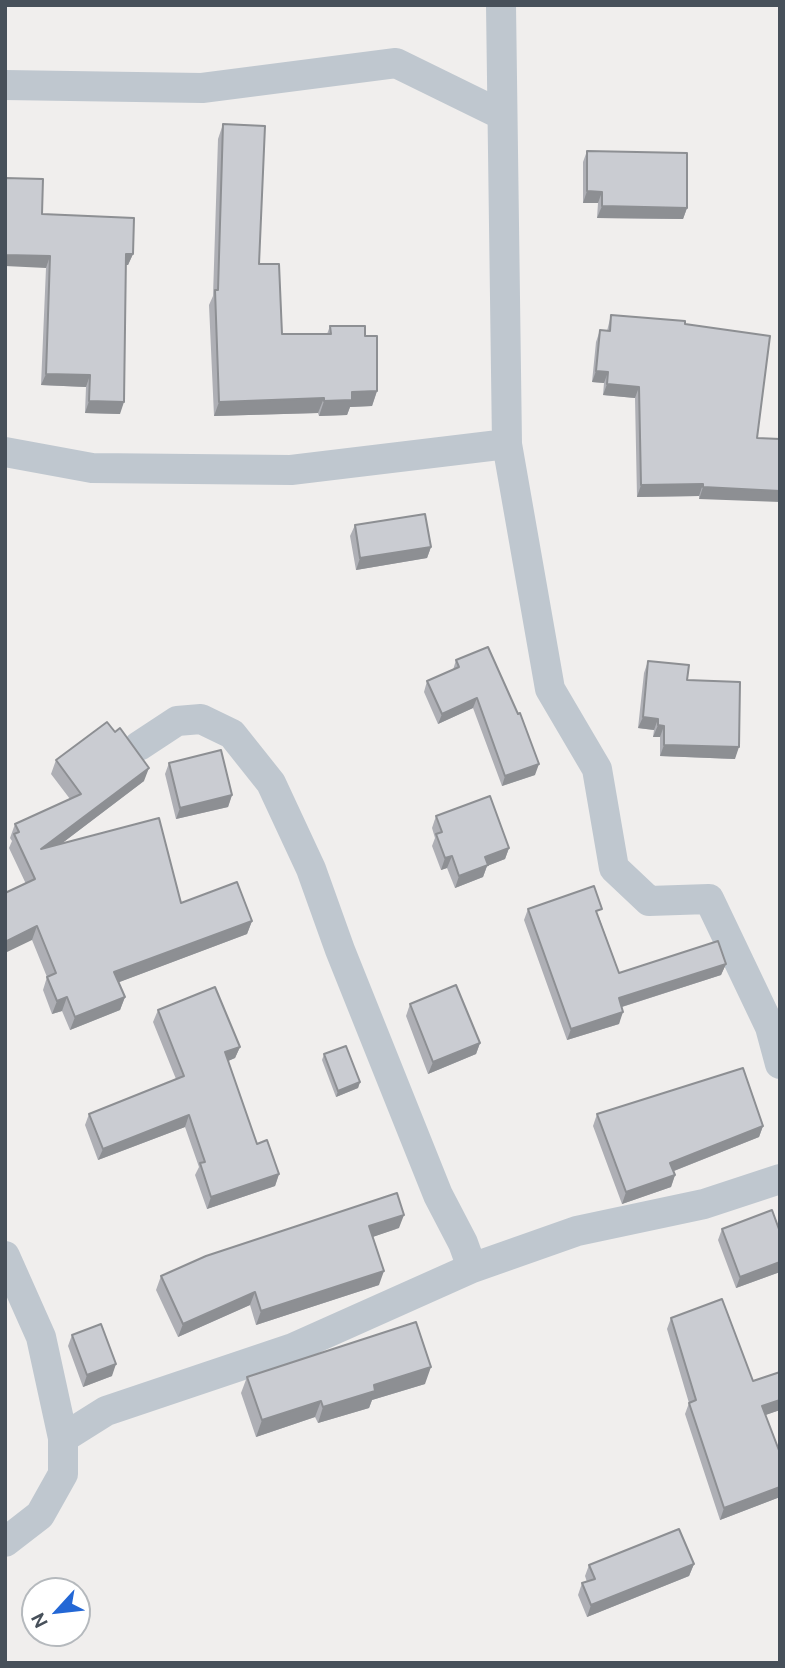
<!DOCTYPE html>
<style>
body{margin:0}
#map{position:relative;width:785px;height:1668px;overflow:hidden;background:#f0eeed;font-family:Ubuntu,sans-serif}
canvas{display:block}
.frame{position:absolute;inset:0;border:7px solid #47505a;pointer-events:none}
.north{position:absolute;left:21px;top:1577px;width:70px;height:70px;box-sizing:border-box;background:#fff;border:2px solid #b5b9bd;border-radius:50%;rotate:243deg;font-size:19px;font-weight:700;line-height:28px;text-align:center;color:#47505a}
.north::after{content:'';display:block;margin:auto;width:24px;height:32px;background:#2367d5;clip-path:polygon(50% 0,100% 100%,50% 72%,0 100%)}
</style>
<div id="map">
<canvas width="785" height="1668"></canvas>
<div class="frame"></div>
<div class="north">N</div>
</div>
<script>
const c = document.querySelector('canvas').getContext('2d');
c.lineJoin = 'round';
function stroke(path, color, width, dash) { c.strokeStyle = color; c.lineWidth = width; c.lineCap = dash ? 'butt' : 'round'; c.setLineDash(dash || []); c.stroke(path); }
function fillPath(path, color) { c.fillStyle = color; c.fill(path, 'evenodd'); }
stroke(new Path2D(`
 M501 5 507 444 550 689 597 769 614 868 649 901 709 899 770 1027 780 1064
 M5 85 202 88 396 63 500 114
 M5 452 92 468 291 470 507 444
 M139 746 177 721 201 719 232 734 271 783 311 869 340 950 438 1195 463 1243 472 1268
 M5 1256 41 1337 63 1438
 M5 1542 40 1515 63 1474V1438L106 1411 293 1348 472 1268 577 1231 704 1204 780 1179`), '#bfc7cf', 30);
fillPath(new Path2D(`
 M223 124 259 264 282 334H327L330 326 365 336 377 391 372 406 350 407 347 415 319 416 318 413 214 416 209 305 213 296 218 139Z
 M587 151 687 208 683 219 597 218 598 203H583V162Z
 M42 214 133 254 128 265H126L120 414 85 413 86 387 41 385 46 268Z
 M611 315 770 336 699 499V496L637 497 635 398 603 395 604 383 592 382 596 342 600 330 607 331Z
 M355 525 431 547 427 558 356 570 350 536Z
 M456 660 535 775 502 786 473 708 438 724 424 692 427 681 453 670Z
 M648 661 687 680 735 759 660 756V737H653L654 730 638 728 644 673Z
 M56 760 144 781 61 844 181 903 252 921 247 934 119 982 125 997 120 1010 70 1030 62 1011 52 1014 43 990 47 977 32 940 26 884 9 848 12 841 10 838 15 824 70 799 51 774Z
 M169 763 232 795 228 807 176 819 165 774Z
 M436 816 509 848 505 859 487 866 483 877 455 888 447 868 441 870 432 846 435 838 432 828Z
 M528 909 599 917 619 973 726 964 721 975 622 1007 619 1024 567 1040 524 920Z
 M410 1004 480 1043 476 1054 428 1074 406 1016Z
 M158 1010 240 1047 235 1058 228 1061 257 1144 279 1174 275 1186 207 1209 195 1175 199 1167 185 1127 98 1160 85 1125 89 1114 176 1079 153 1022Z
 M324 1054 360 1082 358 1088 336 1097 322 1060Z
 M597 1114 763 1126 759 1137 674 1171 675 1175 671 1187 622 1204 593 1126Z
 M399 1228 372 1237 379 1285 256 1325 250 1305 178 1337 156 1290 161 1276Z
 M722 1229 780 1232V1272L736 1288 718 1240Z
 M671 1318 753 1381 780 1372V1410L765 1415 780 1453V1497L720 1520 685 1414 689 1403 667 1329Z
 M72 1335 112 1376 83 1387 68 1346Z
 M247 1377 425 1384 372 1400 369 1408 318 1423 315 1417 256 1437 241 1393Z
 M694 1564 689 1576 587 1617 578 1595 582 1583 587 1582 585 1576 589 1565Z`), '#aeafb5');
fillPath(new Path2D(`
 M587 191 602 192 598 203H583Z
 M602 206 687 208 683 219 597 218Z
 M126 254H133L128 265H122Z
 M5 255 50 256 46 268 5 266Z
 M596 371 608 372 604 383 592 382Z
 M46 374 90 375 86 387 41 385Z
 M607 384 639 387 635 398 603 395Z
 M377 391 372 406 350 407 347 415 319 416 324 401 352 392Z
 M324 398 318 413 214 416 219 402Z
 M89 401 124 402 120 414 85 413Z
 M703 484 699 496 637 497 641 485Z
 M703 487 780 491V502L699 499Z
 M431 547 427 558 356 570 360 558Z
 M477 698 473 708 438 724 442 714Z
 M643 717 658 719 654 730 638 728Z
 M658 725 664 726 660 737H653Z
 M664 745 739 747 735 759 660 756Z
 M539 764 535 775 502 786 505 776Z
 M149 768 144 781 36 863 41 849Z
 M232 795 228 807 176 819 180 808Z
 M509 848 505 859 487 866 483 877 455 888 459 876 485 857Z
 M452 856 447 868 441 870 445 858Z
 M252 921 247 934 109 986 114 972Z
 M37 926 32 940 5 953V942Z
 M726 964 721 975 615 1009 619 998Z
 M67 997 62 1011 52 1014 57 1001Z
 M125 997 120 1010 70 1030 75 1017Z
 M623 1012 619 1024 567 1040 571 1029Z
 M480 1043 476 1054 428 1074 433 1062Z
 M240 1047 235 1058 221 1064 225 1052Z
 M360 1082 358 1088 336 1097 338 1091Z
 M189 1115 185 1127 98 1160 103 1149Z
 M763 1126 759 1137 666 1174 670 1163Z
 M279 1174 275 1186 207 1209 211 1197Z
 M675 1175 671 1187 622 1204 626 1192Z
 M404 1215 399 1228 364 1240 369 1226Z
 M780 1262V1272L736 1288 740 1277Z
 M384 1271 379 1285 256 1325 261 1311Z
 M255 1292 250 1305 178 1337 183 1324Z
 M116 1364 112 1376 83 1387 87 1375Z
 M431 1367 425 1384 372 1400 369 1408 318 1423 323 1407 374 1385Z
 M780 1400V1410L757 1418 762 1406Z
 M321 1401 315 1417 256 1437 262 1420Z
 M780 1481V1497L720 1520 724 1508Z
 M694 1564 689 1576 587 1617 591 1605Z`), '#8d8f93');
const building = new Path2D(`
 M223 124 265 126 259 264H279L282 334H331L330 326H365V336H377V391L352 392V400L324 401V398L219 402 215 290H218Z
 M587 151 687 153V208L602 206V192L587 191Z
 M5 178 43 179 42 214 134 218 133 254H126L124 402 89 401 90 375 46 374 50 256 5 255Z
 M611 315 685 321V324L770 336 757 438 780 439V491L703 487V484L641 485 639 387 607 384 608 372 596 371 600 330 610 331Z
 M425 514 431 547 360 558 355 525Z
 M488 647 518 714 520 713 539 764 505 776 477 698 442 714 427 681 459 667 456 660Z
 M648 661 689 665 687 680 740 682 739 747 664 745V726L658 725V719L643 717Z
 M107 722 115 732 120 728 149 768 41 849 159 818 181 903 237 882 252 921 114 972 125 997 75 1017 67 997 57 1001 47 977 56 973 37 926 5 942V893L35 879 14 834 19 832 15 824 81 794 56 760Z
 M221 750 232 795 180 808 169 763Z
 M490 796 509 848 485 857 488 865 459 876 452 856 445 858 436 834 442 832 436 816Z
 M594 886 602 909 596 911 619 973 718 941 726 964 619 998 623 1012 571 1029 528 909Z
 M456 985 480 1043 433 1062 410 1004Z
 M215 987 240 1047 225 1052 257 1144 267 1140 279 1174 211 1197 200 1163 205 1162 189 1115 103 1149 89 1114 184 1076 158 1010Z
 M346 1046 360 1082 338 1091 324 1054Z
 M743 1068 763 1126 670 1163 675 1175 626 1192 597 1114Z
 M397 1193 404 1215 369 1226 384 1271 261 1311 255 1292 183 1324 161 1276 206 1256Z
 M772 1210 780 1232V1262L740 1277 722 1229Z
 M722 1299 753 1381 780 1372V1400L762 1406 780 1453V1487L724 1508 689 1403 696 1400 671 1318Z
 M416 1322 431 1367 374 1385 375 1391 323 1407 321 1401 262 1420 247 1377Z
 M101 1324 116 1364 87 1375 72 1335Z
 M679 1529 694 1564 591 1605 582 1583 595 1579 589 1565Z`);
fillPath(building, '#caccd2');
stroke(building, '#8d8f93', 2);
</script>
